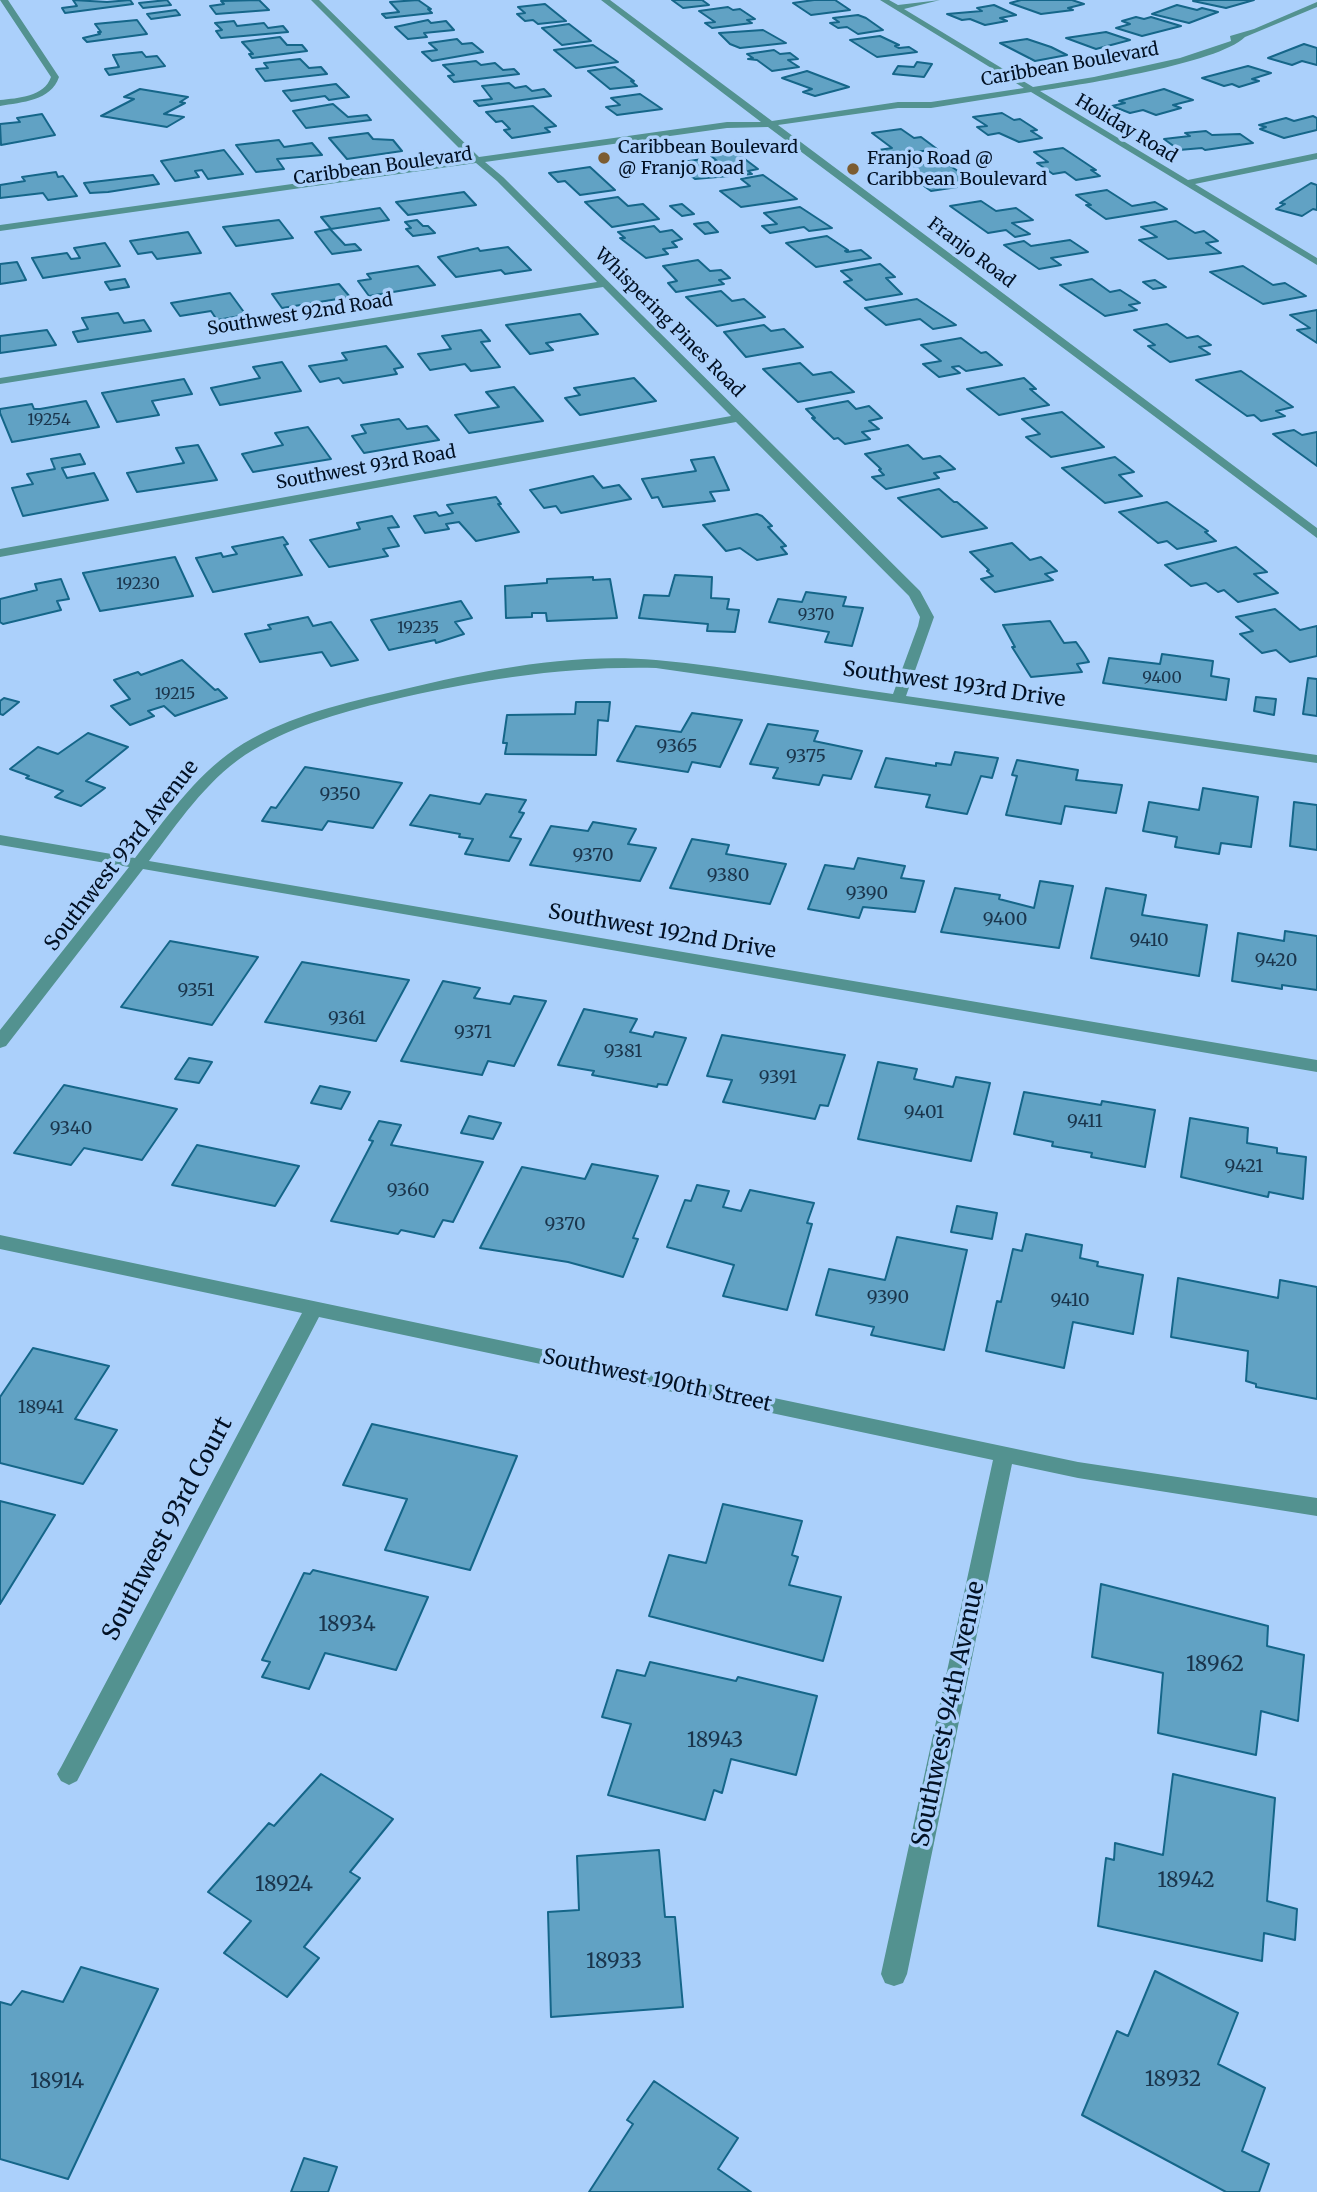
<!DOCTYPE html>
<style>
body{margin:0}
canvas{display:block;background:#abd0fb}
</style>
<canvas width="1317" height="2192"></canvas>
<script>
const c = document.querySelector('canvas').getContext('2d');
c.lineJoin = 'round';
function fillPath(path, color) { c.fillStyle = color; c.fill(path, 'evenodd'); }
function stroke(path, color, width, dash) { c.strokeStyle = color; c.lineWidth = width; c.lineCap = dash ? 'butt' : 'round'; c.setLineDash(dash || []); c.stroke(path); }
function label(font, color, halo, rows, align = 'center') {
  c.font = font + ' Merriweather,serif'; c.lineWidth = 7; c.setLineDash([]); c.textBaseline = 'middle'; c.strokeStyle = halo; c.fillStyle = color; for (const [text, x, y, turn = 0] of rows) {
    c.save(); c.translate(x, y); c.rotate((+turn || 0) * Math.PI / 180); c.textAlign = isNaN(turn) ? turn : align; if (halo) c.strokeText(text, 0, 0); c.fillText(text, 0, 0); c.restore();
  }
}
const building = new Path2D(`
 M73 0 107 2 130 0 133 4 65 13 62 8 77 6Z
 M167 0 171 5 143 8 139 3Z
 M259 0 269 10 216 14 210 6 224 4 221 1Z
 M418 0 431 9H428L432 13 386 18 382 14 399 12 390 2Z
 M672 0H702L709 5 683 8Z
 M814 0H835L850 10 811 15 793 3Z
 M1021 0H1072L1084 4 1068 8 1073 10 1041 14 1010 3Z
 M1254 0 1226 8 1193 1 1195 0Z
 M545 4 566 21 538 24 533 20 525 21 517 14 525 13 518 7Z
 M994 5 1016 15 1000 18 1007 21 985 25 970 19 962 20 947 14 982 11 977 8Z
 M1177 5 1197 10 1202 8 1218 12 1189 23 1152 14Z
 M728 7 733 10 740 9 755 19 747 20 752 23 712 28 705 23 715 22 699 11Z
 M176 10 180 15 151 19 147 14Z
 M858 15 866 18 883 30 858 34 847 27 838 28 830 23 839 22 833 18Z
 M1136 17 1144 19 1151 17 1181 26 1142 36 1116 28 1130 24 1122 21Z
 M137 20 147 34 87 42 83 38 100 34 98 32H101L95 24Z
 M428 20 431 23 446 21 454 30 424 33 427 37 408 39 395 27Z
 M234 21 237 26 264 23 268 28 283 26 288 32 221 38 216 31 222 30 215 23Z
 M569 24 591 41 562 45 542 28Z
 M763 30 786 43 740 48 730 44 719 33Z
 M1106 32 1130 40 1096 49 1066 38Z
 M880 36 899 45 895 46 899 48 909 47 917 52 877 57 850 40Z
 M280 37 287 45H302L307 51 252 58 249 54H253L242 42Z
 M457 39 462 44 472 43 483 52 432 61 422 52 437 50 429 43Z
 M1027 39 1051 47 1067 55 1035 61 1000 43Z
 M1304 44 1317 48V65L1302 61 1292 65 1268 58Z
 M593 45 618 62 576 68 554 50Z
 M774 50 780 54 790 53 798 59 788 60 799 67 772 71 757 60 748 59 753 58 747 54Z
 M142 52 146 57 157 56 165 66 109 75 105 69 119 67 113 55Z
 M300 59 309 68 321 67 327 74 265 81 256 69 268 68 264 63Z
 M476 61 481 65 495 63 503 70 514 69 519 74 454 82 448 76 454 75 443 65Z
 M917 62 932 64 924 77 893 74 898 66 914 67Z
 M1248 66 1271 73 1252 79 1259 81 1239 87 1232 84 1224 86 1202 78Z
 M615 67 634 81H631L637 86 610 89 588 71Z
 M807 71 849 87 815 96 803 92 812 89 782 78Z
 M509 83 515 88 526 86 532 91 544 89 551 96 479 106 474 101 492 99 482 86Z
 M336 84 349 97 329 100 325 96 291 101 283 91Z
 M140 89 188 97 180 102 185 103 164 114 184 117 167 127 101 116 134 99 124 97Z
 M1164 89 1193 100 1173 105 1181 108 1156 115 1143 110 1130 113 1112 106 1125 103 1119 101Z
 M640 94 662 109 617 115 606 107 620 105 611 98Z
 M333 104 348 117 367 115 371 120 306 128 293 111Z
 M533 106 556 126 545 128 550 132 512 138 504 130 510 129 502 121 496 122 486 112Z
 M1002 113 1014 120 1020 119 1037 130 1031 131 1042 138 1019 142 999 133 988 135 977 127 987 126 973 117Z
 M42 114 55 135 1 145 0 124 20 122 17 118Z
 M1313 116 1317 118V130L1284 138 1260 129 1266 127 1259 125 1286 118 1294 121Z
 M901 129 914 138 921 137 937 149 880 157 872 151 892 148 872 133Z
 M1206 131 1212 135 1240 134 1253 143 1205 150 1202 148 1179 150 1164 139 1190 136 1185 133Z
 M368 133 373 139 393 140 402 151 347 159 329 138Z
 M279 140 284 147 312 143 322 155 277 159 284 169 256 172 236 145Z
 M1063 148 1096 170H1091L1100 176 1076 180 1065 172 1053 174 1037 163 1048 162 1034 152Z
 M224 150 243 174 208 179 202 170 195 171 199 177 175 181 161 161Z
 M734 151 758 169 748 171 752 174 695 179 675 163 703 159 708 163 717 161 709 154Z
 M943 161 977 184 931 191 914 179 921 178 905 167Z
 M590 167 615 190 580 195 565 181 558 182 549 173Z
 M56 172 58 177 63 176 77 196 48 200 43 193 0 198V185L25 181 22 177Z
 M153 175 159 184 108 192 90 193 84 183Z
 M763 175 797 199 741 207 720 191 750 186 741 179Z
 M1311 183 1317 185V210L1313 209 1302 216 1276 209 1285 204 1280 203Z
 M1107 190 1132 206 1155 202 1167 209 1106 219 1086 205H1091L1076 195Z
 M464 192 476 205 408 215 396 202Z
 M618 197 628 206 643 204 659 219 612 227 585 202Z
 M981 201 996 211 1016 208 1033 220 1012 223 1030 234 1015 237 1006 230 988 233 950 206Z
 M682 204 694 214 682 216 670 206Z
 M800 207 832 228 809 231 804 227 770 233 762 226 777 224 764 213Z
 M380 208 389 220 331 229 321 217Z
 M279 220 293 238 236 246 223 227Z
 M417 220 423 226H428L435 233 413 236 406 229 411 228 405 222Z
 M1176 221 1195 233 1204 231 1218 241 1206 243 1221 253 1168 259 1139 240 1157 237 1141 227Z
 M708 222 718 232 705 234 694 224Z
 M654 226 660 232 672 230 682 239 672 242 677 247 663 249 668 254 646 258 620 238H625L618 232Z
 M330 229 345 245 355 244 361 250 332 254 315 232Z
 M188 232 201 253 157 259 152 252 138 254 130 241Z
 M827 236 848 250 845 251 847 252 861 250 871 258 816 267 786 243Z
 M1070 240 1088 252 1051 258 1061 265 1039 269 1004 245 1024 241 1031 246Z
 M105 243 120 266 43 278 32 258 67 253 71 259 80 258 74 248Z
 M508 247 531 270 505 274 501 270 456 277 438 257 478 248 480 251Z
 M698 260 710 271 721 270 730 278 719 280 724 284 676 292 668 283 677 281 663 266Z
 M17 262 26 280 0 284V264Z
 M880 264 895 277 886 278 902 294 866 300 844 282 852 280 841 271Z
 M418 266 435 285 369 296 358 281 371 279 367 274Z
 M1243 266 1273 285 1285 283 1306 296 1263 304 1210 272Z
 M125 279 129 287 110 290 105 282Z
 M1092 279 1110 292 1120 290 1140 303 1129 305 1137 310 1105 316 1060 285Z
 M1155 280 1166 287 1153 289 1143 282Z
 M339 284 350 297 282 308 272 294Z
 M721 291 732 301 744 299 765 317 717 326 686 297Z
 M230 293 246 315 217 320 211 311 180 316 171 303Z
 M917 299 956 325 933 329 920 319 886 325 865 308Z
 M1317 310V343L1297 330 1310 328 1290 315Z
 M118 313 124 323 144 320 151 331 78 342 73 332 88 329 82 318Z
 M580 314 598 334 546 343 553 350 530 354 506 325Z
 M1167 324 1187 338 1198 336 1211 345 1199 347 1210 354 1170 362 1148 346 1155 345 1134 330Z
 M764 325 771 331 784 329 803 347 746 357 724 332Z
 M47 330 56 345 0 353V336Z
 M481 330 490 341 481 342 500 367 471 371 465 364 430 370 418 354 451 349 442 336Z
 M961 338 981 353 986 352 1002 365 966 371 959 366 952 367 960 373 939 377 923 364 941 361 921 345Z
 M386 346 403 367 394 369 397 374 343 383 339 378 320 382 309 366 347 360 342 353Z
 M282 362 301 391 220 405 211 388 260 378 253 367Z
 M800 363 813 375 831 372 854 392 798 402 763 369Z
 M1241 371 1293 407 1276 411 1285 416 1261 421 1254 415 1247 416 1196 380Z
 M634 378 656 401 580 415 565 398 580 395 574 388Z
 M1024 378 1036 389H1030L1049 405 999 415 967 389Z
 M184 379 192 394 152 401 159 415 117 422 102 393Z
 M514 387 543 421 469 433 455 415 499 407 486 392Z
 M86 401 99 427 12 442 0 413V409L32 404 34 409H40Z
 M848 401 856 409 869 406 882 418 869 421 879 429 862 432 870 439 845 444 838 438 834 439 812 418H815L806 409Z
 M1062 412 1104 447 1051 457 1026 437 1040 434 1022 419Z
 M399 419 407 429 427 426 439 440 364 453 352 436 366 433 361 425Z
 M308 427 331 459 253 472 242 454 283 445 275 433Z
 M1294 430 1302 435 1317 432V466L1273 434Z
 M198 445 217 480 137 492 127 473 184 463 176 448Z
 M908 445 923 459 940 456 955 469 934 473 939 478 886 489 872 477 884 475 879 470 881 469 865 454Z
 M80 454 85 464 62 468 67 478 94 473 108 500 23 516 12 488 33 484 27 474 55 469 51 459Z
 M714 457 729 490 710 492 715 501 663 507 658 497 652 498 642 479 696 471 691 460Z
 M1115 457 1134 472 1119 475 1142 496 1105 503 1062 468Z
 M593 476 603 488 619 485 631 499 561 513 556 506 544 508 530 490Z
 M939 489 954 502H957L987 528 942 537 898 498Z
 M496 497 501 504H498L519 532 476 541 459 522 446 524 449 529 425 533 414 516 436 512 439 516 453 513 447 505Z
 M1167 502 1208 531 1205 532 1216 541 1177 549 1167 541 1158 543 1119 512Z
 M757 514 762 516 772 526 768 527 786 546 781 547 787 554 757 560 740 548 726 551 703 525Z
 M392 516 399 527 388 528 399 546 383 549 388 556 329 567 310 540 360 529 357 523Z
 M283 537 288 544 284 545 302 575 213 592 196 558 221 553 223 557 237 554 232 547Z
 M1012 543 1030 560 1041 557 1057 571 1045 574 1053 580 995 592 981 579 993 576 987 571 989 570 970 552Z
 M1236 547 1267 572 1254 574 1278 593 1238 602 1224 590 1218 592 1206 583 1191 586 1165 565Z
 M175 557 193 596 100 611 83 573Z
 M675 575 712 577 711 598 729 599 727 609 739 610 735 632 707 631 708 624 639 618 644 595 669 596Z
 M593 577V580L610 579 617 618 547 621 546 613H532V617L506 618 505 586 547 583V579Z
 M61 579 69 599 57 601 61 610 3 624 0 622V599L37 590 35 584Z
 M806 592 846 597 843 606 863 608 852 646 825 642 829 632 769 622 778 599 802 602Z
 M461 601 472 618 455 622 464 634 436 643 435 640 389 650 371 620Z
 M1275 609 1300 630 1317 626V656L1290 662 1276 650 1262 653 1240 634 1253 631 1236 617Z
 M308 617 313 626 331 622 358 660 331 666 322 652 260 662 245 634 271 629 268 625Z
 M1050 621 1064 643 1076 642 1083 652 1089 662 1077 664 1082 672 1031 677 1012 647H1015L1003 625Z
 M1162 654 1213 661 1211 676 1229 679 1226 700 1103 683 1109 658 1160 664Z
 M182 660 215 690 218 689 227 698 175 716 164 706 148 711 154 716 130 725 111 706 130 699 114 680 138 672 141 675Z
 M1308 678 1317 679V716L1303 714Z
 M1256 697 1276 699 1274 715 1254 711Z
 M4 698 19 702 3 715 0 714V701Z
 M576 702H610L608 721 598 720 596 755 505 754 507 743H503L507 715 575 714Z
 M692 713 742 720 720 767 692 762 688 772 617 761 636 726 681 732Z
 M768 724 818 731 814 741 862 751 851 779 823 775 819 785 773 778 778 768 750 764Z
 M88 733 128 747 86 781 105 788 81 806 55 797 63 791 26 778 29 776 10 769 38 747 58 754Z
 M955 752 998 758 992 778 981 776 967 814 926 807 930 795 875 787 886 758 936 766V763L951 765Z
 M1017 760 1078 770 1076 780 1122 785 1116 813 1065 806 1061 824 1006 815 1017 776 1012 775Z
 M305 767 402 783 373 828 328 821 322 830 262 821 271 807 276 808Z
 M1203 788 1258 797 1251 847 1221 843 1219 854 1175 847 1177 837 1143 831 1149 802 1199 810Z
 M486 794 526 800 519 812 524 813 510 837 521 839 509 861 465 854 473 839 459 837 460 834 410 825 430 795 480 804Z
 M1294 802 1317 805V850L1290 846Z
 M593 822 636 829 628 844 656 848 640 881 530 865 551 826 588 831Z
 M692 839 729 845 726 854 786 864 770 904 670 888Z
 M858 858 905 866 901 878 924 881 915 912 863 907 859 918 808 909 825 865 854 869Z
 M1040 881 1073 886 1059 948 941 932 955 888 1000 895 999 899 1034 908Z
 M1106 888 1146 895 1142 915 1207 925 1199 976 1091 958Z
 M1285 931 1317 936V990L1282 985V989L1232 981 1238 933 1284 941Z
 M170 941 258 957 212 1025 121 1007Z
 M302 962 409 980 376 1041 265 1022Z
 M443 981 480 988 474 998 510 1004 514 996 546 1001 514 1066 488 1061 482 1075 401 1061Z
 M584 1009 637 1019 630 1032 653 1037 655 1032 686 1038 667 1085 658 1084 657 1087 592 1075 594 1071 558 1065Z
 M722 1035 845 1055 828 1106 820 1105 815 1119 723 1102 732 1080 707 1076Z
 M189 1058 212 1062 199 1083 175 1079Z
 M878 1062 917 1069 914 1079 953 1087 956 1077 990 1083 971 1161 858 1139Z
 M64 1085 177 1109 142 1160 84 1148 71 1165 14 1153Z
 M320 1086 350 1092 341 1109 311 1103Z
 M1024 1092 1101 1105 1102 1101 1155 1110 1145 1167 1091 1157 1092 1153 1052 1146 1053 1142 1014 1134Z
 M469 1116 501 1123 493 1139 461 1133Z
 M1190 1118 1248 1128 1247 1143 1277 1148V1153L1306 1157 1303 1199 1269 1192 1268 1197 1181 1177Z
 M379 1121 401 1125 391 1145 483 1162 453 1222 443 1220 434 1237 401 1230 398 1234 331 1221 373 1141 369 1140Z
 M197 1145 299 1166 275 1206 172 1185Z
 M592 1164 658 1176 633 1238 638 1239 623 1277 568 1262 480 1248 522 1167 585 1179Z
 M697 1185 729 1191 723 1207 741 1211 750 1190 814 1203 807 1223 812 1224 787 1310 723 1296 734 1265 667 1247 685 1200 691 1201Z
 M957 1206 997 1213 992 1239 951 1232Z
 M1026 1234 1082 1245 1080 1258 1098 1262 1097 1266 1143 1275 1133 1334 1073 1322 1064 1368 986 1351 997 1301 1001 1302 1013 1249 1022 1251Z
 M897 1237 967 1250 944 1350 871 1335 874 1327 816 1315 829 1269 885 1280Z
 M1178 1278 1278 1298 1280 1280 1317 1287V1399L1256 1387V1384L1246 1381 1248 1351 1171 1337Z
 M33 1348 109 1366 75 1419 117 1430 83 1484 0 1463V1397Z
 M372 1424 517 1456 470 1570 385 1550 407 1499 343 1485Z
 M0 1501 55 1515 0 1604Z
 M723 1504 802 1521 792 1555 798 1557 789 1585 841 1597 823 1661 649 1616 669 1555 706 1563Z
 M313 1570 428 1597 396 1670 325 1653 309 1689 262 1677 270 1662 262 1660 304 1573 310 1574Z
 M1101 1584 1268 1626 1267 1646 1304 1655 1298 1721 1261 1711 1256 1755 1158 1733 1163 1673 1092 1657Z
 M650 1662 736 1681 738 1677 817 1696 796 1775 731 1759 722 1793 714 1790 705 1820 608 1795 631 1724 602 1717 617 1670 645 1676Z
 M321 1774 393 1819 350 1872 360 1878 304 1947 319 1958 287 1997 224 1953 251 1921 208 1892 269 1823 274 1826Z
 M1173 1774 1275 1798 1267 1901 1297 1909 1295 1940 1264 1933 1262 1961 1098 1926 1106 1858 1114 1860 1115 1843 1163 1855Z
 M659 1850 665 1917H675L683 2007 551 2017 548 1912 579 1910 577 1856Z
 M81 1967 158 1989 68 2179 0 2159V2002L11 2005 22 1991 63 2002Z
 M1155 1971 1238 2013 1218 2064 1265 2088 1242 2151 1269 2164 1259 2192H1226L1082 2115 1117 2031 1128 2036Z
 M654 2081 738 2138 718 2169 751 2192H589L633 2124 627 2120Z
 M304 2158 337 2167 328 2192H291Z`);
fillPath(building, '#61a2c4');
stroke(building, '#156689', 2);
fillPath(new Path2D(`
 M0 0H8L59 77C51 101 22 102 0 106V100C18 98 44 97 51 77Z
 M311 0H319L479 157 727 122H761L601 0H610L772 121 898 102H931L1024 88 880 0H889L898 5 940 0 904 9 1033 87 1094 77 1180 58 1231 41 1230 36 1254 29 1317 2V7L1245 37C1217 64 1083 84 1040 91L1188 180 1317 153V159L1195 184 1317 258V265L1031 92 931 108H898L778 125 1317 528V538L768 127 727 128 485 162 503 177 920 591 934 617 906 696 1317 755V763L656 668C565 666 477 680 388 701 339 713 288 727 245 755 205 782 178 823 149 861L1317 1060V1072L143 869 6 1046 0 1048V1030L129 867 0 845V835L135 858C165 820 194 777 235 749 280 719 336 705 388 693 475 672 567 652 656 660 735 667 814 683 893 694L918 626 920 617 909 596 736 422 0 557V549L731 416 603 287 0 384V378L597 282 497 181 476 163 0 231V225L470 159Z
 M0 1235 1078 1462 1317 1498V1516L1078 1478 1012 1464 907 1974 903 1983 894 1986 885 1983 881 1974 993 1460 319 1317 77 1781 69 1785 61 1781 57 1774 61 1767 302 1313 0 1249Z`), '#539290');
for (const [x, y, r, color] of [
 [604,158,7,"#7c5c31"],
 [853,169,7,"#7c5c31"]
]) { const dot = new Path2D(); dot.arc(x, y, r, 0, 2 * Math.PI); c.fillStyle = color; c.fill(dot); stroke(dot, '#abd0fb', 2.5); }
label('16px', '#1a354c', null, [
 ["19254",49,420],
 ["19230",138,584],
 ["9370",816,615],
 ["19235",418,628],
 ["9400",1162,678],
 ["19215",175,694]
]);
label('18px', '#021124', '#abd0fb', [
 ["Caribbean Boulevard",1070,65,-10],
 ["Holiday Road",1126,129,31],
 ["Caribbean Boulevard",383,167,-8],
 ["Franjo Road",971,253,37],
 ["Southwest 92nd Road",300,315,-9],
 ["Whispering Pines Road",669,323,45],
 ["Southwest 93rd Road",366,468,-10]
]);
label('18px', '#021124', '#abd0fb', [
 ["Caribbean Boulevard",618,148],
 ["@ Franjo Road",618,169],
 ["Franjo Road @",867,159],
 ["Caribbean Boulevard",867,180]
], 'left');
label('18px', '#1a354c', null, [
 ["9365",677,747],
 ["9375",806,757],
 ["9350",340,795],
 ["9370",593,856],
 ["9380",728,876],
 ["9390",867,894],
 ["9400",1005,920],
 ["9410",1149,941],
 ["9420",1276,961],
 ["9351",196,991],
 ["9361",347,1019],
 ["9371",473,1033],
 ["9381",623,1052],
 ["9391",778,1078],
 ["9401",924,1113],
 ["9411",1085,1122],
 ["9340",71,1129],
 ["9421",1244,1167],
 ["9360",408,1191],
 ["9370",565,1225],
 ["9390",888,1298],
 ["9410",1070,1301],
 ["18941",41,1408]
]);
label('21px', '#021124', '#abd0fb', [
 ["Southwest 193rd Drive",954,685,8],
 ["Southwest 93rd Avenue",122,856,-52],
 ["Southwest 192nd Drive",662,932,10],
 ["Southwest 190th Street",657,1381,12]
]);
label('21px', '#1a354c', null, [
 ["18934",347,1625],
 ["18962",1215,1665],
 ["18943",715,1741],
 ["18942",1186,1881],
 ["18924",284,1885],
 ["18933",614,1962],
 ["18932",1173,2080],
 ["18914",57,2082]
]);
label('24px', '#021124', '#abd0fb', [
 ["Southwest 93rd Court",168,1529,-62],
 ["Southwest 94th Avenue",949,1714,-78]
]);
</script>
